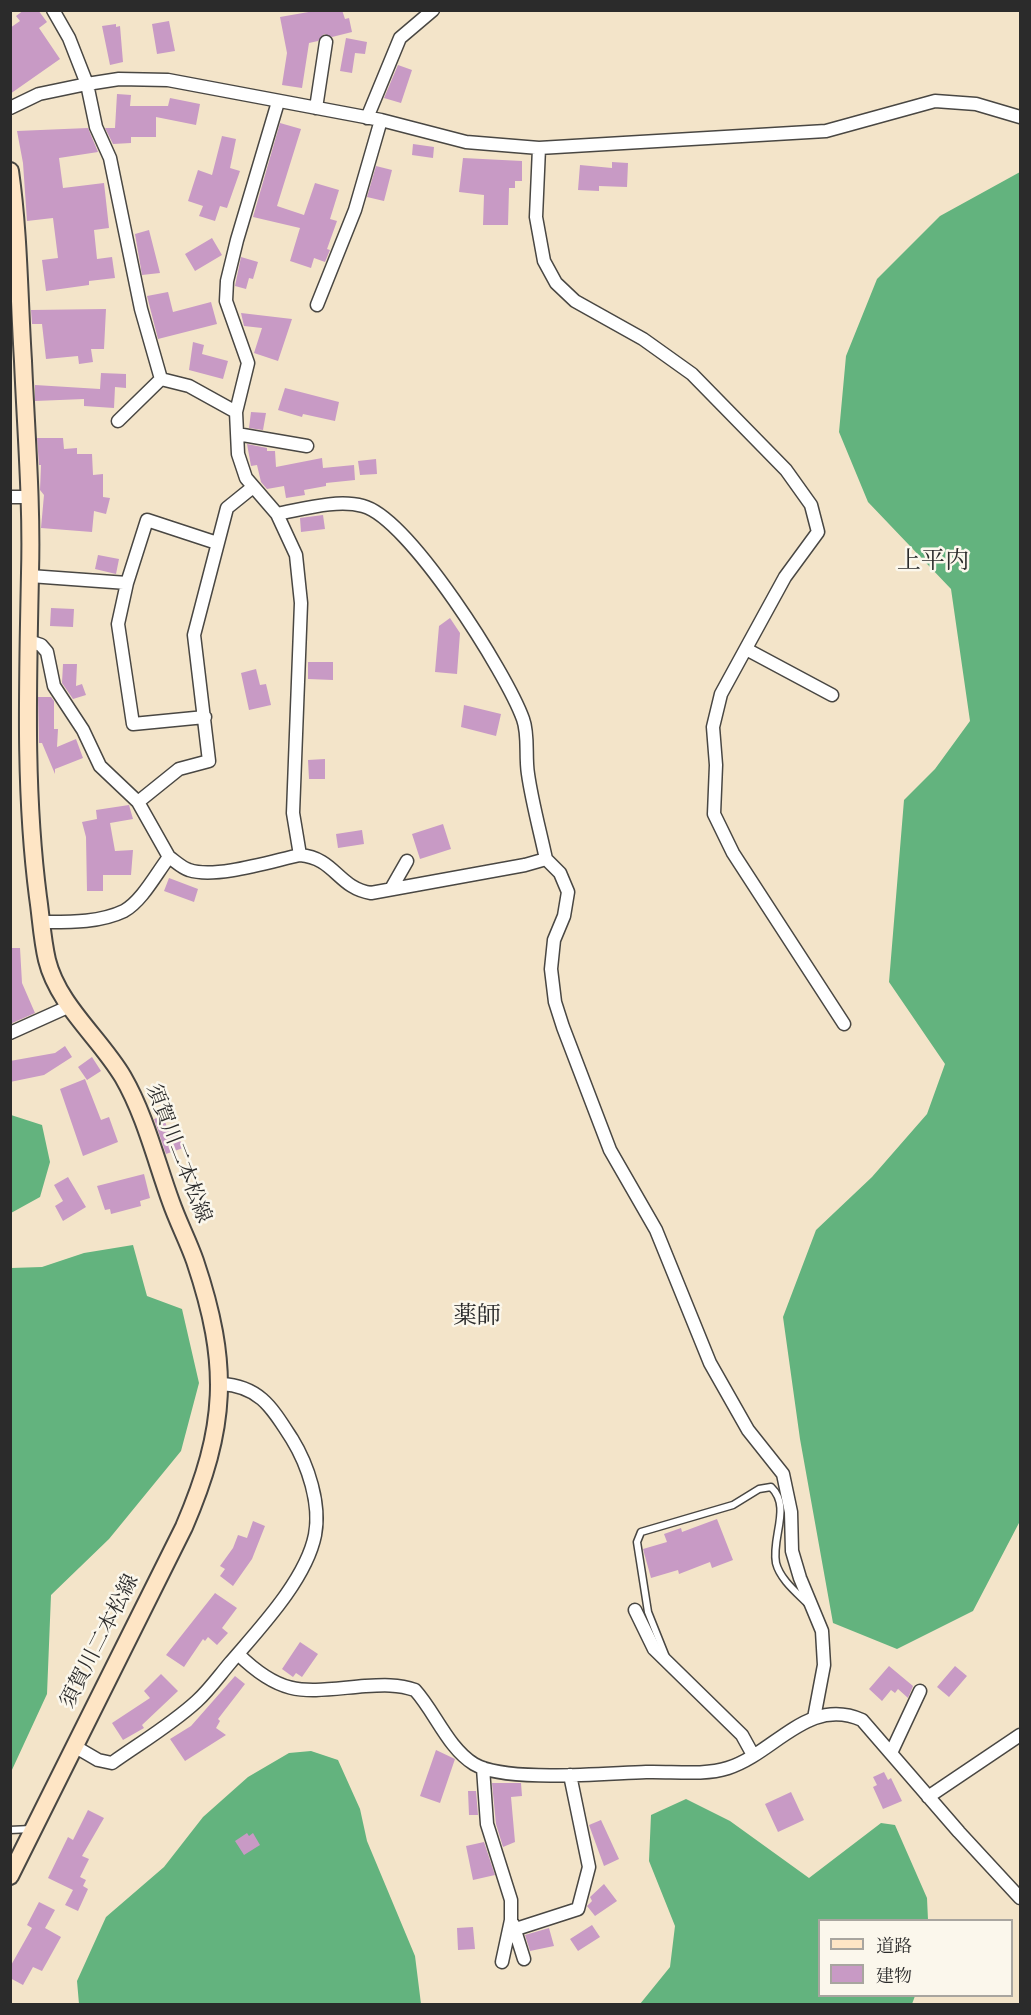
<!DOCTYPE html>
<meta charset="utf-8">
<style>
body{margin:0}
#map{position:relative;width:1031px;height:2015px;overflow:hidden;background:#f3e4c9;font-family:"IM FELL DW Pica","Noto Serif JP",serif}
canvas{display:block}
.frame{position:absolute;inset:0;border:12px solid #2b2b2b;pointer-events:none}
.legend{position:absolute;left:818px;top:1919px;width:195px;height:78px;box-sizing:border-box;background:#fbf7ec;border:2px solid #a8a59f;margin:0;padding:8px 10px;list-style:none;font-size:18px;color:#2b2b2b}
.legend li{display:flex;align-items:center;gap:12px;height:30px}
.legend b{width:30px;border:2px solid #a8a59f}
</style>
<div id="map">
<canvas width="1031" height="2015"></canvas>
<div class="frame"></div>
<ul class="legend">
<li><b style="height:8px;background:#fee5c5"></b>道路</li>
<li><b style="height:16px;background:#c89ac5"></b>建物</li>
</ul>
</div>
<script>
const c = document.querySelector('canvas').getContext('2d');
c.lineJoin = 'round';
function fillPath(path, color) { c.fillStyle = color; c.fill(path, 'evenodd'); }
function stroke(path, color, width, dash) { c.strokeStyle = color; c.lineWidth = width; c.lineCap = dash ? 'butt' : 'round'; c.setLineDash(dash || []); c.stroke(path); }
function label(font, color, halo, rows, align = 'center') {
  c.font = font + ' "IM FELL DW Pica","Noto Serif JP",serif'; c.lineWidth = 5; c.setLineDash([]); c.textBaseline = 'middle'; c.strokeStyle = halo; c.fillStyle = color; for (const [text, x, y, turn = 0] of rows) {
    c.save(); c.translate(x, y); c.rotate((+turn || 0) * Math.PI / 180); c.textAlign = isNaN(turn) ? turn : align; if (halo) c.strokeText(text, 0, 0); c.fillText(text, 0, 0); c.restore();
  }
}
fillPath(new Path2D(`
 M1020 172V1521L973 1611 897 1649 833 1623 800 1439 783 1317 816 1230 872 1177 927 1114 945 1064 889 982 904 800 935 769 970 721 951 589 868 502 839 432 846 356 877 279 940 216Z
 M11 1115 42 1125 50 1162 40 1197 11 1213Z
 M133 1245 147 1296 182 1309 199 1383 181 1451 109 1539 51 1595 47 1694 11 1772V1268L42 1267 84 1253Z
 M311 1751 338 1760 360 1809 367 1841 415 1956 421 2004H79L77 1981 106 1917 164 1867 203 1817 248 1777 289 1753Z
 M686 1799 730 1821 809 1878 881 1823 895 1825 927 1898 928 1920H820V1996H915L912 2004H640L670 1967 675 1926 649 1861 651 1815Z`), '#63b37e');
fillPath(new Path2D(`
 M24 10H38L47 22 39 28 60 59 10 94V28L20 21 16 16Z
 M320 10H342L345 19 349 18 352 32 332 37 324 34 318 41 309 43 302 88 282 85 287 53 280 17Z
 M169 21 175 51 157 54 152 24Z
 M116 24V27L120 26 123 62 110 65 102 26Z
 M346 38 367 42 365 54 355 53 352 73 340 71Z
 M398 65 412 70 401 103 384 98Z
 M117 94 131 95 130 106H168L170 98 200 104 196 125 156 117V137H131V143L113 144 105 128H115Z
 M280 123 301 129 277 206 304 215 315 183 339 190 330 219 337 221 327 249 330 250 325 262 314 258 311 268 290 261 300 228 253 217Z
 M88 128 98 152 59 158 63 188 104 183 109 228 94 230 97 259 112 257 115 278 89 281V285L46 291 42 260 58 258 53 218 27 221 23 163 17 131Z
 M222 136 236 139 230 168 240 171 227 208 220 206 215 221 199 216 203 206 188 201 198 170 212 175Z
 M413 144 434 147 433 158 412 155Z
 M463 158 522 161V181H515V188H509L508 225H483L484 195 459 192Z
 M612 162 628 163 627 187 599 186V191L578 190 580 165 612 168Z
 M376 166 392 170 384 201 367 197Z
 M149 230 160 273 142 275 135 234Z
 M212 238 222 255 195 271 185 254Z
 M241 257 258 262 253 279 249 278 246 289 235 286Z
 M168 292 173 312 211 302 217 324 158 339 147 296Z
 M106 309 104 349H91L93 362 79 364 78 356 46 359 42 324H32L31 310Z
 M241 313 292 319 278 361 254 353 262 328 244 326Z
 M193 342 204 345 202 354 228 361 223 379 189 370Z
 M101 373 126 374V388L115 387 114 408 84 406V399L35 401V385L100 389Z
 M285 388 339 402 335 421 303 414 302 417 278 410Z
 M251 412 266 413 263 430 249 428Z
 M37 438H63L64 449 77 448V454H92L93 475 103 474V497L110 498 106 514 94 511 92 532 41 528 44 495 40 490 41 465H39Z
 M247 444 267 448V451H275L276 467 322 458 323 468 354 465 355 480 326 483V486L304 490 305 495 286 498 284 486 267 489 261 482 257 465 251 466Z
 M376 459 377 474 360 475 358 461Z
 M323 515 325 529 301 532 300 518Z
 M98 555 119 559 116 574 95 569Z
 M51 608 74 609 73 627 50 626Z
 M450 618 460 633 457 674 435 672 439 626Z
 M308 662H333V680L308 679Z
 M63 664H77L76 686 82 684 86 695 73 699 62 683Z
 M256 669 260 685 266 684 271 705 249 710 241 673Z
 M38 697H51L54 701V729H58L57 747 76 739 83 758 55 769V774L42 743H39Z
 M464 705 501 714 496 736 461 727Z
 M325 759V779H309L308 760Z
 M129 805 133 819 110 823 115 851 133 850 131 875H103V891H87L86 837 82 822 97 819 96 810Z
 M443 824 451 849 420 859 412 834Z
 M362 830 364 844 338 848 336 834Z
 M169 878 198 889 194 902 164 891Z
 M10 948H20L22 983 35 1013 10 1024Z
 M65 1046 72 1057 44 1075 10 1082V1061L55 1053Z
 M92 1057 101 1071 87 1080 78 1067Z
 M85 1079 101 1120 109 1117 118 1142 83 1156 60 1089Z
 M163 1116 168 1130 175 1127 183 1148 166 1154 154 1119Z
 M144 1174 150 1198 140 1201 141 1206 111 1214 110 1209 105 1210 97 1186Z
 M68 1177 86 1207 63 1221 55 1206 63 1201 54 1185Z
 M717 1519 733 1560 712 1568 710 1562 679 1574 678 1570 651 1578 643 1549 667 1542 664 1534 681 1528 682 1532Z
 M253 1521 265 1526 252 1559 233 1586 220 1576 225 1569 220 1566 233 1548 238 1535 247 1538Z
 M215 1593 237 1608 222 1628 228 1633 217 1645 208 1637 205 1641 203 1639 184 1667 166 1655Z
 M300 1642 318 1654 302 1677 296 1673 293 1677 282 1669Z
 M889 1666 913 1686 908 1698 898 1689 895 1693 891 1690 882 1701 869 1689Z
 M955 1666 967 1676 949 1697 937 1687Z
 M161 1674 178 1691 142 1725 144 1728 123 1740 112 1723 150 1698 144 1691Z
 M235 1676 245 1684 218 1719 220 1721 216 1728 226 1735 185 1761 170 1739 191 1726Z
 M436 1750 455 1759 440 1803 420 1796Z
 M884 1772 888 1780 891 1778 902 1801 883 1809 873 1787 877 1785 873 1777Z
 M492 1783H521L522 1796 511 1797 515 1842 503 1847 496 1824Z
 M468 1791H476L478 1815H469Z
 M791 1792 804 1820 778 1832 765 1804Z
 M88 1810 104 1818 82 1856 89 1859 80 1877 86 1880 83 1886 88 1889 78 1911 65 1905 73 1890 48 1878 68 1837 73 1840Z
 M601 1820 619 1859 604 1866 589 1825Z
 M247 1833 249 1836 253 1833 260 1845 244 1855 235 1841Z
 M484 1842 495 1875 473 1880 466 1846Z
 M604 1884 617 1901 595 1916 587 1906 592 1901 590 1897Z
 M39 1902 55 1910 45 1928 61 1937 42 1971 33 1967 23 1985 10 1978V1967L32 1928 27 1925Z
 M592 1925 600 1937 578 1951 570 1939Z
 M473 1927 475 1949 458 1950 457 1928Z
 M549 1928 554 1946 530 1951 525 1935Z`), '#c89ac5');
const service = new Path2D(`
 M666 1657 648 1612 637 1542 641 1532 733 1505 759 1489 771 1487C792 1507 771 1537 776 1563 780 1579 796 1592 807 1603
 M10 1830 31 1829`);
const minor = new Path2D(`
 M53 10 69 38 87 84 96 127 110 158 141 309 161 379 189 386 236 412
 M10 108 39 94 87 84 119 79 168 80 381 120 466 142 539 148 826 131 935 101 976 104 1020 117
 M316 108 326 42
 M367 118 400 38 433 10
 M539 148 536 217 544 261 556 283 575 301 643 339 692 374 786 470 811 505 818 532 785 577 721 694 713 727 716 765 714 814 733 853 844 1024
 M317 305 355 210 381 120
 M118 421 161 379
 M237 434 307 446
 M10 497H30
 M277 514C304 509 337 499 363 506 409 518 507 674 523 719 529 735 525 756 528 774 532 802 540 831 546 859L525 865 371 893C338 888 335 858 300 855
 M30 576 127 583
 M29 641 41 645 47 652 54 686 83 730 100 766 138 802 169 857
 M746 649 832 695
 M205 717 133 724 118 624 127 583 147 520 217 543
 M138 802 179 769 209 761 194 635 227 508 253 487
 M546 859 560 873 568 892 564 916 554 940 551 969 555 1002 563 1027 610 1150 656 1230 710 1363 748 1430 783 1474 791 1512 792 1551 800 1578 822 1631 824 1665 814 1718
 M391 889 407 861
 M41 922C68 922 99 923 124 911 142 901 156 874 169 857 175 861 182 868 189 870 216 879 272 861 300 855L293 813 301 603 296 555 277 514 246 478 238 454 236 412 248 363 226 301 227 281 237 240 278 102
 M10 1033 70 1006
 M635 1610 654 1649 742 1735 753 1755
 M238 1654C284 1699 305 1691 365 1686 382 1685 398 1684 415 1690 435 1712 448 1748 474 1764 506 1783 607 1773 646 1772 671 1771 703 1776 728 1768 775 1753 808 1696 862 1720L959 1832 1020 1898
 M74 1746 98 1760 112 1763C140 1743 171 1725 197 1701 209 1690 219 1676 230 1663 259 1629 306 1580 315 1535 321 1504 308 1465 292 1439 272 1408 260 1386 221 1384
 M891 1753 920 1691
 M483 1768 487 1824 511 1900V1920L502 1962
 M928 1797 1020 1735
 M513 1924 524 1959
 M516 1929 578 1909 589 1867 570 1775`);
const secondary = new Path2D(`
 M10 171C19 234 19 298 23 361 26 432 32 502 30 573 28 681 24 789 38 897 41 917 42 939 47 960 58 1005 100 1038 123 1077 145 1115 156 1161 171 1202 178 1222 188 1241 195 1261 230 1365 227 1427 184 1527L10 1876`);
stroke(service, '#494743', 9);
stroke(minor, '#494743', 15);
stroke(secondary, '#494743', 20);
stroke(service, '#fff', 6);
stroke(minor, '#fff', 12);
stroke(secondary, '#fee5c5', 16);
label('21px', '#2b2b2b', '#fbf7ec', [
 ["須賀川二本松線",177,1154,69],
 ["須賀川二本松線",101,1642,-63]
]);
label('24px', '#2b2b2b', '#fbf7ec', [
 ["上平内",933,563],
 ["薬師",477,1318]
]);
</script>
